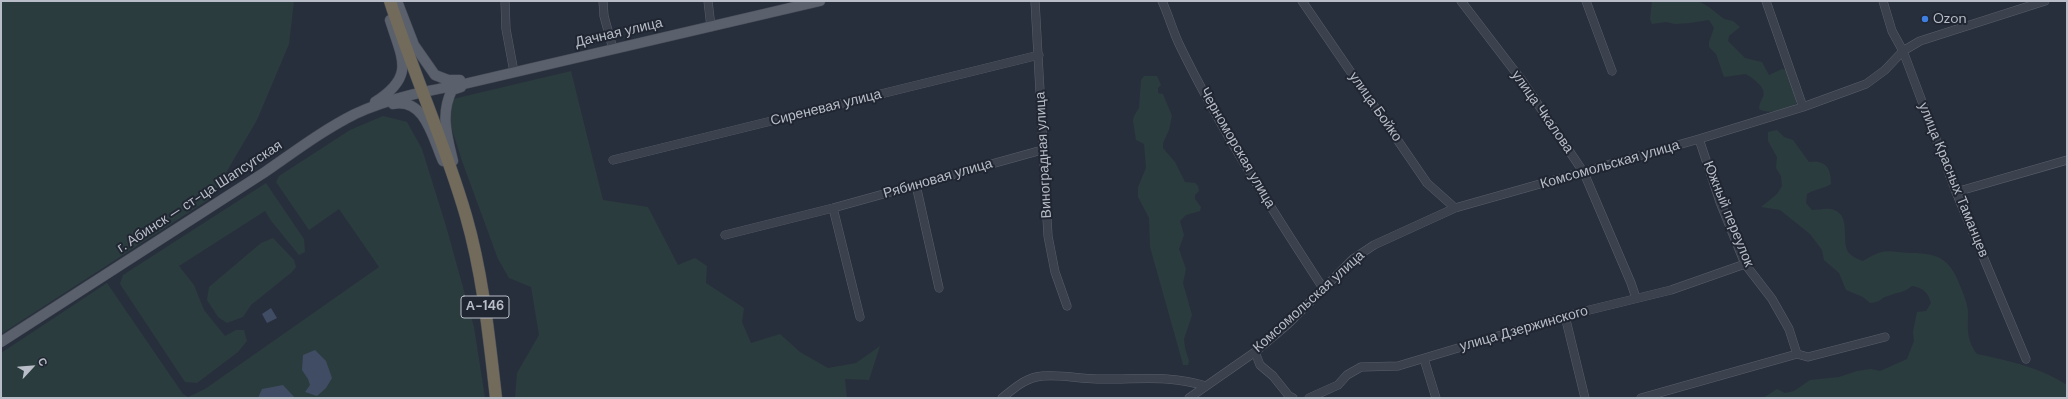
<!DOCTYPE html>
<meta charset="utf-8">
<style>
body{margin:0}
#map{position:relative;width:2068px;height:399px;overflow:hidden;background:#282f3c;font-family:"DM Sans",sans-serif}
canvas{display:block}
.frame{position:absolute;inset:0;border:2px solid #b8bdc7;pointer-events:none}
.north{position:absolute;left:12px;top:347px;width:40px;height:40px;-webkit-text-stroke:3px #202632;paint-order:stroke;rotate:64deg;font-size:11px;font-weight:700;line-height:16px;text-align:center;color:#b8bdc7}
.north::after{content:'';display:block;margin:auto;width:14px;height:18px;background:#b8bdc7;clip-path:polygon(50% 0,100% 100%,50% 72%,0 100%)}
</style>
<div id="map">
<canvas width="2068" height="399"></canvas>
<div class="frame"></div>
<div class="north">С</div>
</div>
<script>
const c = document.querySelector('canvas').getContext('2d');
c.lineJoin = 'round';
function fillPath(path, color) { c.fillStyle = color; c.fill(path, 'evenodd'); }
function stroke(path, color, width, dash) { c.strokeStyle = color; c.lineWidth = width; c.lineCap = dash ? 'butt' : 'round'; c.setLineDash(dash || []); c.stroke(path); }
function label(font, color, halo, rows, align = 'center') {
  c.font = font + ' "DM Sans",sans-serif'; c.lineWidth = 4; c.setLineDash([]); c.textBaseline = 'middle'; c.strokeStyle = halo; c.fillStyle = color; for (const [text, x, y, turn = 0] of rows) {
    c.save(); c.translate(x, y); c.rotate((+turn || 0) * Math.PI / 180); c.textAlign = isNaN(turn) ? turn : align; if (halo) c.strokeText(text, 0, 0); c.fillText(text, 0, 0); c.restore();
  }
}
fillPath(new Path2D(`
 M1 1H294L289 44 257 120 211 198 1 334Z
 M1652 1 1700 2 1709 7 1724 19 1733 21 1740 27 1729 36 1728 41 1745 58 1762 62 1769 75 1782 69 1786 70 1797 100 1796 104C1787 110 1769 115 1759 109 1759 104 1761 101 1763 97 1767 87 1753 79 1746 74L1724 77 1716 54 1709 47V42L1714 28 1709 20 1690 23 1675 24 1666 22 1652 24 1650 19Z
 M571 71 603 200 648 207 678 265 695 258 707 266 706 283 744 308 742 322 751 343 780 334 800 352 828 368 856 363 880 346 869 380 845 379 847 398H515L517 373 539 335 531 287 509 278 498 259 462 161 447 114 453 99Z
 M1144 76H1157L1161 85 1158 88V93L1163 94 1172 116 1169 130 1163 143V148L1175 162 1185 182 1195 183 1198 186 1199 191 1195 195V199L1201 207 1200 211 1186 215 1180 221 1184 235 1179 249 1186 269 1183 283 1192 315 1184 339 1185 348 1189 361 1188 365H1183L1182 361 1150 247 1149 218 1138 197V187L1146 168 1144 144 1136 140 1133 121 1134 116 1139 108 1141 80Z
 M383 116 407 122 422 149 446 226 474 327 485 398H1V353L107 283 183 394 188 397 205 389 379 267 339 209 309 230 276 182 279 176 350 130Z
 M1777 130 1784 137 1793 140 1809 162C1826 160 1831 168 1831 184 1823 189 1815 189 1807 194L1806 203 1812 210C1817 210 1825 208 1831 209 1851 213 1842 237 1847 250 1850 256 1857 259 1863 261 1886 247 1886 252 1911 253 1941 253 1951 261 1961 288 1964 295 1967 303 1968 311 1968 328 1966 340 1977 354 2010 361 2039 367 2067 385V398H1763L1777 389 1785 393 1794 391 1810 380 1839 377 1857 371 1871 369 1880 371 1907 359 1914 341 1913 332 1917 312 1926 311 1931 303C1928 292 1923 288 1912 286 1904 293 1897 292 1888 296 1880 298 1882 302 1870 303L1863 297 1846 290 1839 273 1824 260 1822 250 1810 234 1780 210 1761 207 1777 194 1782 186 1781 176 1776 168 1777 157 1768 141V132Z
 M266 183 304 239 305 252 299 255 272 222 265 211 179 266 194 285 204 310 225 336 236 330H244L247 341 238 352 197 383 185 382 120 284 123 275Z
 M273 238 294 260 296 267 292 272 251 305 243 317 227 323 218 317 207 300 209 287 261 243Z`), '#2b3c3e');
fillPath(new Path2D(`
 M271 308 277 318 267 323 262 314Z
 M315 350 326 361 332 378 326 388 317 396 305 392 310 385 308 379 302 370 303 355Z
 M283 385 295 398H258L262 389Z`), '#404c63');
const minor = new Path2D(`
 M505 1 506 29 514 72
 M603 1 604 16 613 49
 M708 1 711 27
 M1035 1 1048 236 1055 272 1067 306
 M1162 1C1169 16 1173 32 1180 46 1221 130 1272 210 1323 288
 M1302 1 1427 183 1455 208
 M1461 1 1523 82 1584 173 1631 283 1636 298
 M1586 1 1612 71
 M1766 1 1803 107
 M1883 1 1892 31 1903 51 1956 192 2026 359
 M1699 139 1720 202 1745 264 1772 299 1789 329 1797 354
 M613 160 1039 55
 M916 185 939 288
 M1956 192 2067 160
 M833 208 860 317
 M725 235 833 208 1042 150
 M1565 316 1585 398
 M1255 352 1260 365 1273 376 1289 396 1293 398
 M1797 354 1808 357 1885 337
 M1424 359 1436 398
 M1002 398C1012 390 1023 380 1036 377 1055 373 1077 379 1097 379 1136 380 1167 374 1206 386
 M1189 398 1255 352 1288 324 1353 259 1374 245 1455 208 1699 139 1803 107 1866 84 1885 70 1903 51 1920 41 2045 1
 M1309 398 1338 385 1347 375 1361 367 1398 366 1565 316 1671 290 1745 264
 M1641 398 1797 354`);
const major = new Path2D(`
 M397 1 414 45 435 75 448 80H460
 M375 102C416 76 402 59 390 20
 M393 104C425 97 433 139 443 161
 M453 161C447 136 440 114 452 90L461 87
 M1 342 265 172C294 152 323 130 355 114 389 98 427 91 464 84L820 1`);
const highway = new Path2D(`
 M390 1C413 73 445 143 466 216 483 275 489 337 496 398`);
stroke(minor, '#595f6a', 9);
stroke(major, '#454a56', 11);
stroke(highway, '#464c57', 13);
stroke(minor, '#3b414d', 8);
stroke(major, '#5a606c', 10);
stroke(highway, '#726a5a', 12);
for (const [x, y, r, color] of [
 [1925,19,4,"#3f7fe0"]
]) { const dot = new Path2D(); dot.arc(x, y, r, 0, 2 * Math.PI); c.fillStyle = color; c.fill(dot); stroke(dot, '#202632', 1.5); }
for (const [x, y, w] of [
 [485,307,48]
]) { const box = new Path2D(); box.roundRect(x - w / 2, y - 11, w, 22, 3); c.fillStyle = '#202632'; c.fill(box); stroke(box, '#b8bdc7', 1); }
label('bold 13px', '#b8bdc7', null, [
 ["А-146",485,307]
]);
label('14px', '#b8bdc7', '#202632', [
 ["Ozon",1933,19]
], 'left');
label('14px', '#b8bdc7', '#202632', [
 ["Дачная улица",619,33,-13],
 ["улица Бойко",1375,107,55],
 ["Сиреневая улица",826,108,-14],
 ["улица Чкалова",1542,112,55],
 ["Черноморская улица",1237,148,60],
 ["Виноградная улица",1044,155,-93],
 ["Комсомольская улица",1610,165,-16],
 ["Рябиновая улица",938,179,-16],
 ["улица Красных Таманцев",1953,180,68],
 ["г. Абинск — ст-ца Шапсугская",200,197,-33],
 ["Южный переулок",1728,214,68],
 ["Комсомольская улица",1309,302,-42],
 ["улица Дзержинского",1524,329,-16]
]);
</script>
